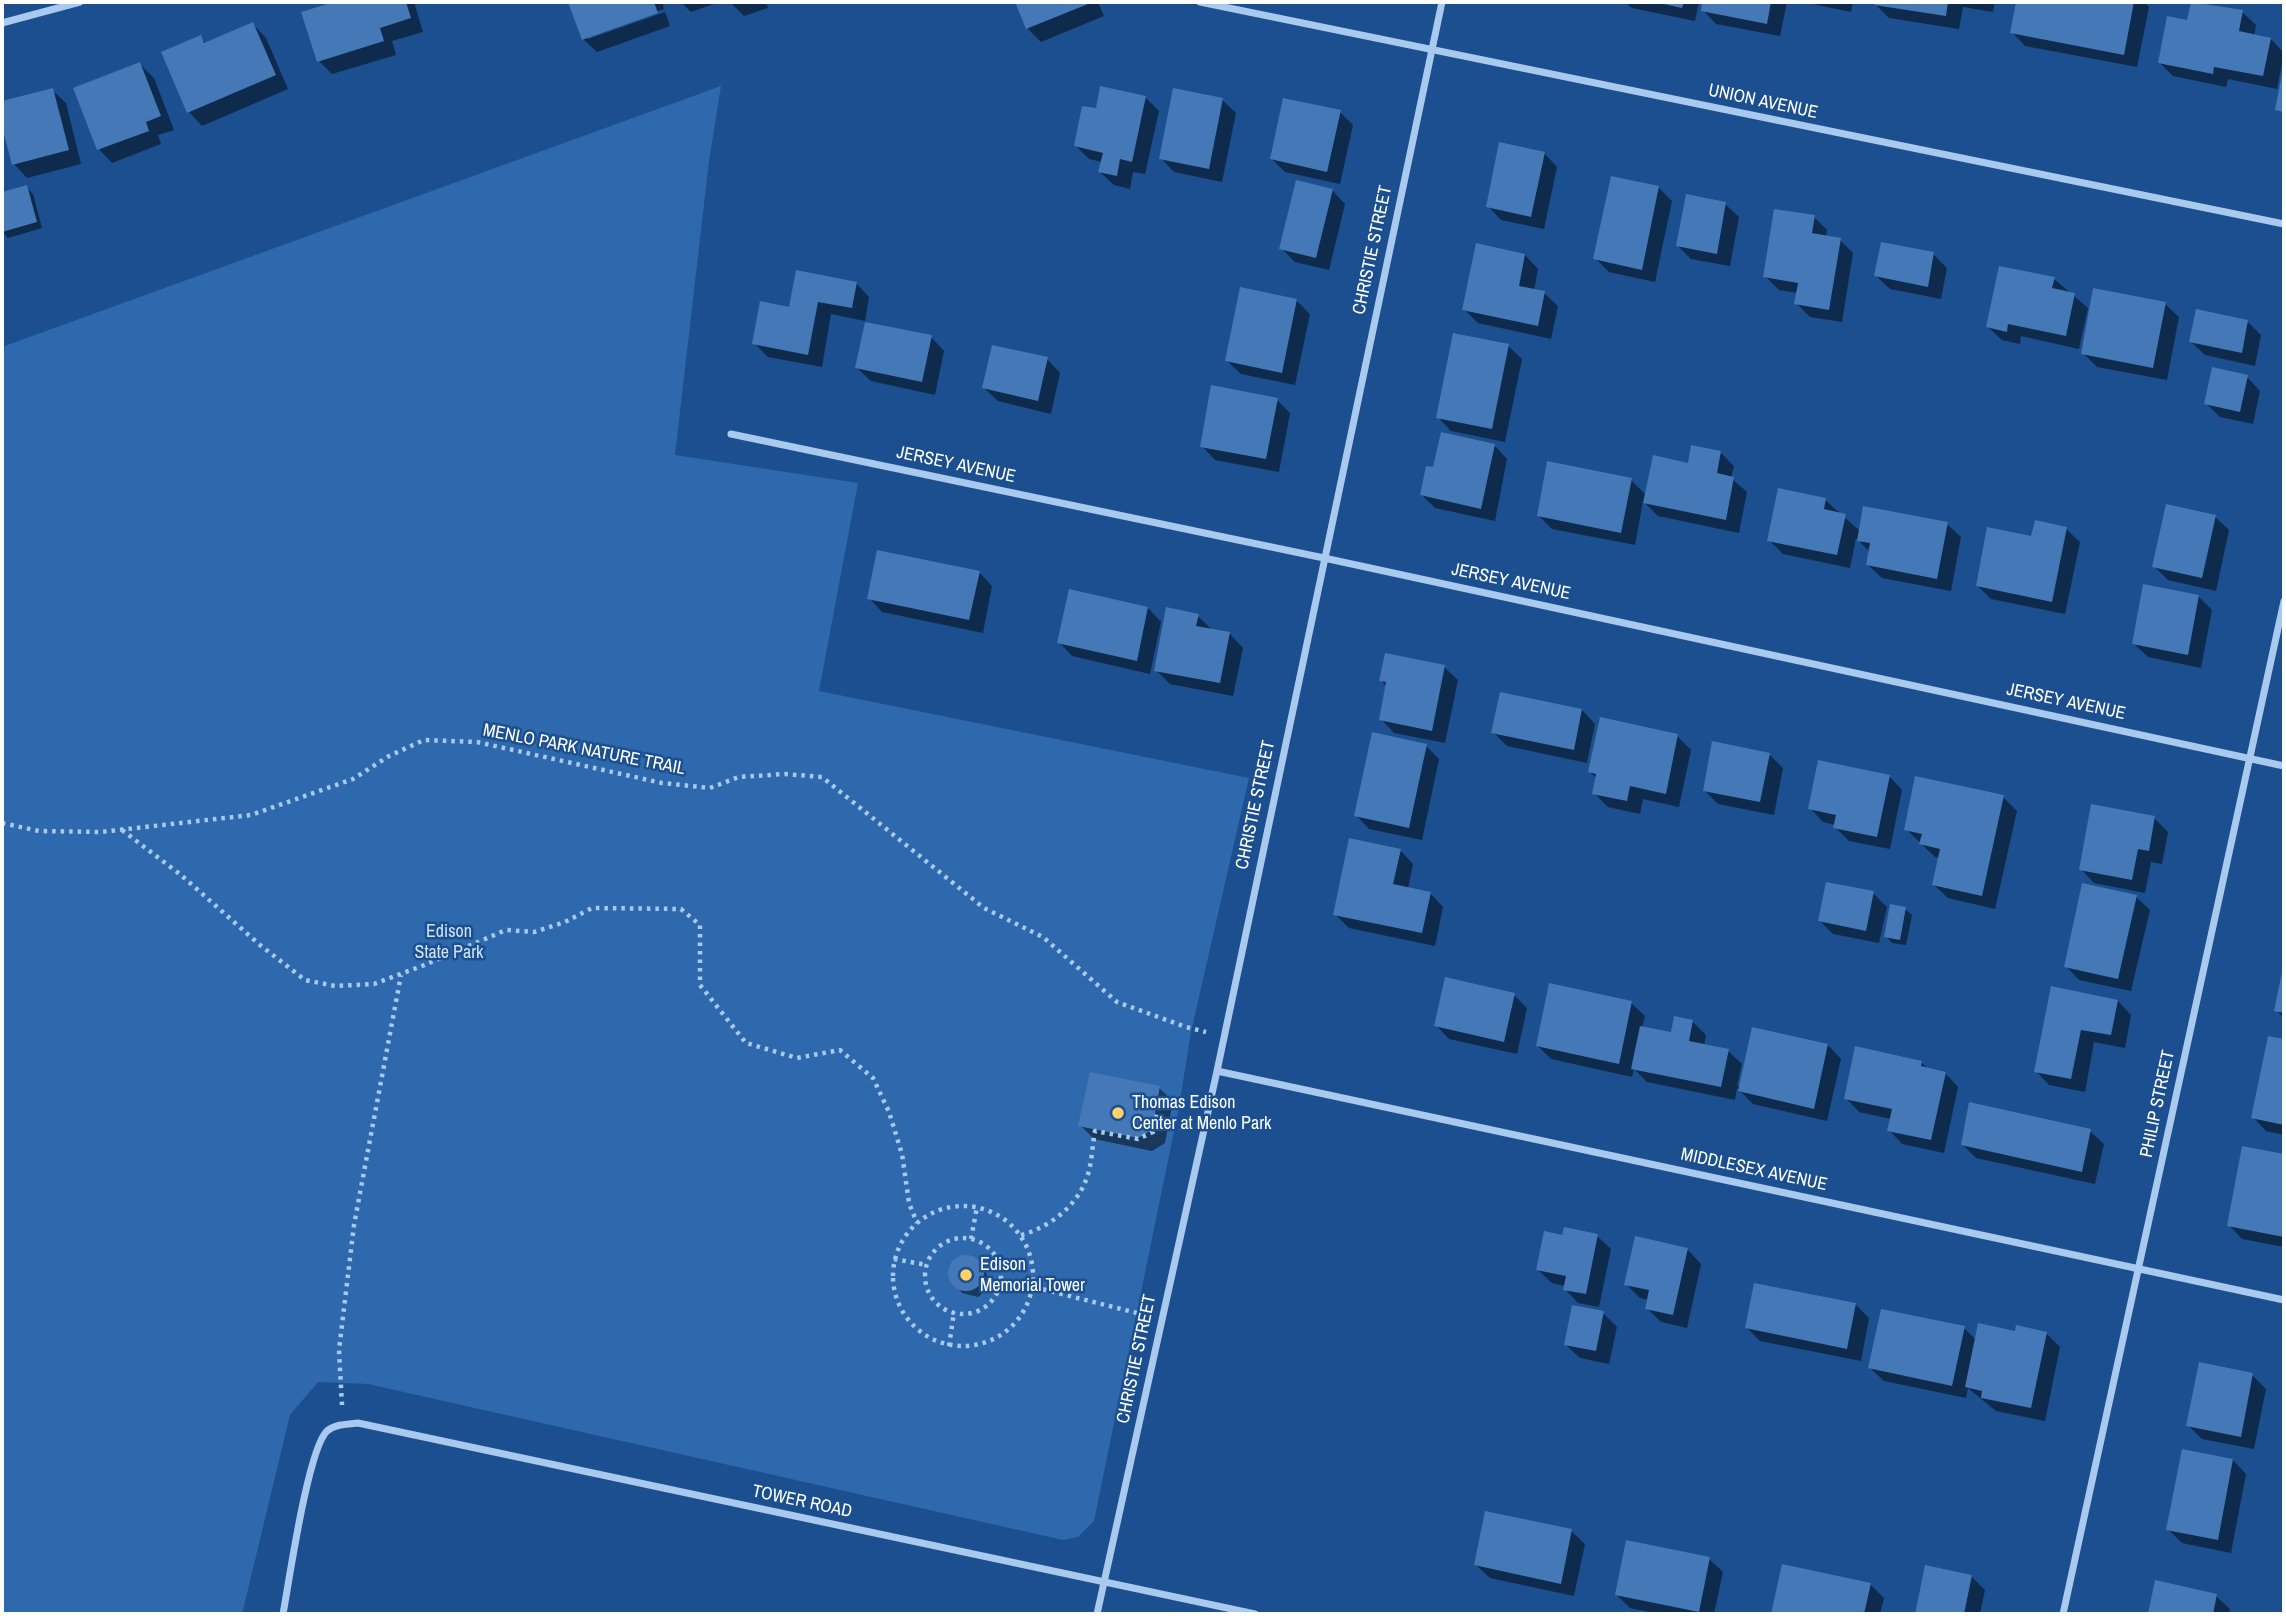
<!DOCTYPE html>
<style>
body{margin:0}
#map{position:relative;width:2286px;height:1616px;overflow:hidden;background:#1b4f8f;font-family:"Archivo Narrow",sans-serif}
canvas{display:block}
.frame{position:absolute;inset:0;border:4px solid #fff;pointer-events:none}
</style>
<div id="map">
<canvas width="2286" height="1616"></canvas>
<div class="frame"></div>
</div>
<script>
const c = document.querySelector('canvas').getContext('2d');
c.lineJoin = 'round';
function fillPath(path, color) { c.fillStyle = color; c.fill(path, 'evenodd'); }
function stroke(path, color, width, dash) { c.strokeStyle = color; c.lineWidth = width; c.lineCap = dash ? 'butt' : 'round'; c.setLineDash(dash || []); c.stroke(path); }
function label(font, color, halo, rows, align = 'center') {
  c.font = font + ' "Archivo Narrow",sans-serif'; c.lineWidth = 5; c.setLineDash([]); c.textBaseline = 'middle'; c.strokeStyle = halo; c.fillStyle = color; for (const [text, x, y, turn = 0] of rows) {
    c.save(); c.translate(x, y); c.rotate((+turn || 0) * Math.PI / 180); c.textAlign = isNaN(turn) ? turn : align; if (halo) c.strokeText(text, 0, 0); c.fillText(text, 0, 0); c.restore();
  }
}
fillPath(new Path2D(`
 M721 86 709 161 675 455 858 483 819 691 1249 778 1191 1032 1179 1107 1094 1521 1078 1537 1063 1540 368 1384 318 1382 290 1415 242 1614H2V347Z`), '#2e69ad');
fillPath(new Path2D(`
 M340 2H414L423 32 392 41 396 55 332 74 319 61 303 13Z
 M570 2H662L664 9 588 35V39L665 12 670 26 597 52 583 39Z
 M681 2H720L691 12Z
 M730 2H766L768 8 744 16Z
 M1017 2H1098L1104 16 1041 42 1028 29Z
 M1625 2H1699L1695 21 1632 8Z
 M1704 2H1787L1780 36 1716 24 1703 10Z
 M1803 2H1853L1851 12Z
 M1876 2H1995L1993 12 1963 7 1959 29 1889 18 1876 5Z
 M2017 2H2144L2149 7 2137 67 2025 46 2012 32Z
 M2193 2 2242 12 2256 25 2254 36 2271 39 2284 53 2277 89 2228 79 2226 87 2173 76 2160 63 2189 22Z
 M253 24 266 38 288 89 202 126 189 112 200 38 207 44Z
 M140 64 154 78 174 130 158 135 161 144 112 163 99 149 76 89Z
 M52 90 66 103 81 164 27 178 14 164 2 119V103Z
 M1145 97 1159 111 1145 174 1133 172 1130 189 1114 185 1100 172 1102 162 1089 159 1076 146 1097 110Z
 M1222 100 1236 113 1222 182 1174 172 1161 158Z
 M1340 112 1353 125 1340 184 1285 172 1272 159Z
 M1544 153 1557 167 1544 229 1501 220 1488 206Z
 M26 187 33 194 42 228 8 238 2 231V194Z
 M1659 188 1672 201 1655 282 1609 272 1595 258Z
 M1332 190 1345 204 1329 270 1295 262 1281 248Z
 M1725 204 1739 217 1730 266 1691 259 1678 246Z
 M1814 217 1827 230 1826 237 1840 240 1853 253 1842 322 1810 317 1796 303 1798 293 1779 290 1765 276Z
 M1933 254 1947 268 1941 299 1890 289 1876 276Z
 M1525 255 1538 269 1534 291 1544 293 1558 306 1551 339 1478 323 1464 309Z
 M2054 279 2088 308 2079 349 2021 336 2020 344 2002 340 1988 327Z
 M856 283 869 297 865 321 831 314 822 367 768 357 754 343 791 309Z
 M1296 300 1310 314 1295 385 1241 374 1227 361Z
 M2165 304 2179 317 2167 380 2097 367 2083 353Z
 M2248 322 2261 335 2255 366 2205 355 2191 342Z
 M931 337 944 351 935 395 871 381 857 368Z
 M1508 346 1522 359 1505 442 1451 431 1438 417Z
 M1047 359 1060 373 1051 414 998 401 984 388Z
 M2247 377 2260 391 2253 424 2220 417 2206 403Z
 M1277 400 1290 413 1279 472 1215 460 1202 446Z
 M1494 445 1507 459 1495 521 1435 508 1422 495 1434 470Z
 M1720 452 1734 466 1731 478 1747 492 1739 533 1658 516 1643 501 1635 545 1552 529 1538 515 1631 480 1646 495 1689 465Z
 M1825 500 1860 531 1947 524 1961 537 1951 591 1882 578 1868 565 1870 552 1856 538 1850 568 1783 554 1769 540Z
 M2215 517 2229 530 2216 591 2168 580 2154 566Z
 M2066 529 2080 542 2065 614 1991 599 1977 585Z
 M979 572 992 586 983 633 882 612 869 598Z
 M2198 596 2212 610 2201 668 2148 657 2134 644Z
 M1148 608 1161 622 1150 674 1072 656 1059 642Z
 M1198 616 1211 629 1230 634 1243 648 1233 696 1170 684 1156 670Z
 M1444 667 1458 680 1445 743 1394 733 1381 719 1387 687 1381 680Z
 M1582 710 1595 724 1587 763 1507 746 1493 732Z
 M1677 736 1691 750 1679 807 1643 799 1640 814 1608 807 1594 793 1597 779 1590 772Z
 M1426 746 1439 759 1422 840 1369 829 1356 815Z
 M1770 755 1783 768 1774 815 1718 804 1704 790Z
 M1889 776 1902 790 1890 849 1849 841 1835 827 1836 825 1823 822 1810 808Z
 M2003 797 2017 811 1995 909 1948 898 1934 885 1940 858 1935 857 1906 829Z
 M2154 818 2168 832 2162 864 2151 862 2145 893 2094 883 2081 869Z
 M1400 850 1413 864 1408 889 1430 893 1443 907 1435 946 1349 928 1335 914Z
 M1873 893 1887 907 1879 943 1833 934 1820 921Z
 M2136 897 2150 910 2131 991 2079 980 2066 966Z
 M1905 909 1912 915 1906 945 1892 943 1886 936Z
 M2284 970V1018L2276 1010Z
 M2052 988 2118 1001 2131 1015 2125 1048 2094 1042 2085 1092 2049 1085 2036 1071Z
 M1514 995 1527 1008 1517 1054 1449 1039 1436 1025Z
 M1631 1003 1645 1016 1642 1028 1673 1034 1693 1022 1706 1035 1704 1046 1728 1051 1742 1064 1737 1086 1741 1087 1828 1045 1841 1059 1827 1121 1753 1104 1737 1088 1735 1100 1647 1082 1634 1069 1632 1077 1551 1059 1538 1046Z
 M2269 1038 2284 1041V1135L2266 1131 2253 1117Z
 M1921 1062 1929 1070 1945 1073 1958 1087 1944 1153 1902 1144 1889 1130 1891 1119 1859 1112 1846 1098Z
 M1159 1088 1173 1101 1165 1143 1152 1151 1094 1139 1080 1125Z
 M2090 1131 2104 1144 2095 1184 1976 1158 1963 1145Z
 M2243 1148 2284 1156V1247L2242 1239 2229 1225Z
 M1597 1236 1611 1249 1599 1307 1578 1303 1565 1289V1286L1552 1283 1538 1270 1564 1237Z
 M1636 1238 1688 1250 1701 1264 1687 1328 1661 1322 1647 1308 1649 1300 1640 1298 1626 1284Z
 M962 1257 973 1259 978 1262 985 1269 989 1280 987 1290 978 1297 962 1293 950 1277 951 1267 957 1259Z
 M1856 1305 1869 1318 1861 1361 1760 1341 1747 1328Z
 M1603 1313 1617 1327 1609 1364 1580 1358 1566 1345Z
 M1964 1328 1977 1341 2016 1333H2046L2060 1347 2045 1421 1996 1411 1968 1388 1966 1398 1884 1381 1870 1368Z
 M2252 1375 2266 1389 2254 1449 2202 1439 2188 1425Z
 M2233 1460 2246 1474 2231 1553 2182 1543 2168 1529Z
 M1571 1531 1585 1544 1574 1596 1490 1578 1476 1565Z
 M1709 1559 1723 1572 1714 1614H1659L1630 1608 1617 1595Z
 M1783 1566 1870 1584 1884 1598 1880 1614H1773Z
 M1927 1567 1971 1576 1985 1590 1980 1614H1917Z
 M2156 1582 2216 1596 2230 1609 2229 1614H2150Z`), '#0007');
fillPath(new Path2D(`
 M334 2H406L411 18 380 28 384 41 317 62 301 12Z
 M568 2H654L658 13 582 40Z
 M1015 2H1093L1026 29Z
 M1655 2H1684L1682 8Z
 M1702 2H1771L1767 24 1701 11Z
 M1875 2H1948L1946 16 1874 5Z
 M2016 2H2134L2124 55 2010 33Z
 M2191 2 2243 10 2239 31 2271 38 2263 76 2214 67 2213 74 2158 63 2167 16 2187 20Z
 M253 22 276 75 187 113 161 52 201 35 204 43Z
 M140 62 161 116 146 122 149 131 97 150 73 88Z
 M2283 69H2284V112L2275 110Z
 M1100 86 1146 96 1132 162 1120 159 1117 176 1098 172 1103 153 1074 146 1082 106 1096 108Z
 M53 88 69 150 12 165 2 126V101Z
 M1173 88 1223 98 1209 169 1159 159Z
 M1283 98 1341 110 1327 172 1270 159Z
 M1499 142 1545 152 1531 217 1486 207Z
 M1611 176 1659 186 1642 270 1593 259Z
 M1296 180 1333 189 1316 258 1279 249Z
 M27 185 37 222 2 232V192Z
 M1686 194 1726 202 1717 254 1676 246Z
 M1774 209 1815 215 1812 233 1841 238 1829 310 1794 304 1798 283 1763 277Z
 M1881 242 1934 252 1928 287 1874 276Z
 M1476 243 1525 254 1519 286 1545 291 1538 326 1462 310Z
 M1999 266 2055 277 2052 288 2075 293 2066 336 2008 324 2007 332 1986 327Z
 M796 270 857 282 852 308 818 302 808 355 752 344 760 301 789 307Z
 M1240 287 1297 299 1282 373 1225 361Z
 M2093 288 2166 302 2153 368 2081 354Z
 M2196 309 2248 320 2242 353 2189 342Z
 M865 322 932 335 922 382 855 368Z
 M1453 333 1509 344 1492 429 1436 418Z
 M992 345 1048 357 1038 401 982 388Z
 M2212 367 2248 375 2240 412 2204 404Z
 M1211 385 1278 398 1266 459 1200 447Z
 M1441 432 1495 444 1481 509 1420 495 1426 466 1433 467Z
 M1691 445 1721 451 1717 473 1734 477 1726 520 1643 503 1653 455 1688 463Z
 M1547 461 1632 478 1621 533 1537 516Z
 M1778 488 1826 498 1824 509 1846 514 1837 555 1767 541Z
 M2166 504 2216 515 2202 578 2152 567Z
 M1863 506 1948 522 1937 579 1866 565 1870 543 1857 541Z
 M2035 520 2067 527 2052 602 1976 586 1987 527 2031 536Z
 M877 550 980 571 969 620 867 599Z
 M2143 584 2199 595 2188 655 2132 644Z
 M1069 589 1148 607 1137 661 1057 643Z
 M1166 607 1199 614 1196 626 1230 632 1220 683 1154 671Z
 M1385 653 1445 665 1432 731 1379 720 1386 682 1379 681Z
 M1500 692 1582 709 1574 750 1491 733Z
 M1600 717 1678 734 1666 794 1630 786 1627 801 1592 794 1596 774 1588 772Z
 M1372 732 1427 744 1409 828 1354 816Z
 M1712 741 1770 753 1760 802 1703 791Z
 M1818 760 1890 775 1877 837 1833 828 1836 815 1808 809Z
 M1915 776 2004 795 1982 896 1932 885 1940 849 1919 844 1922 834 1904 830Z
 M2091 804 2155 816 2149 851 2138 849 2132 880 2079 870Z
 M1349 838 1401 849 1393 884 1431 892 1422 933 1333 915Z
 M1826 882 1874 891 1866 931 1818 921Z
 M2082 883 2137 895 2118 979 2064 967Z
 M1890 904 1906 907 1900 940 1884 937Z
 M2283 967H2284V1013L2274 1011Z
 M1445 977 1515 993 1504 1042 1434 1026Z
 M1549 983 1632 1001 1619 1064 1536 1046Z
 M2051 986 2118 1000 2111 1035 2081 1030 2071 1079 2034 1072Z
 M1674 1016 1693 1020 1689 1041 1729 1049 1721 1087 1631 1069 1640 1026 1671 1032Z
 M1752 1027 1828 1044 1814 1109 1738 1091Z
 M2268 1036 2284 1039V1125L2251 1118Z
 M1855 1046 1922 1061 1921 1066 1946 1072 1931 1140 1887 1131 1892 1109 1844 1099Z
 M1090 1072 1160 1086 1152 1130 1138 1138 1078 1126Z
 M1969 1102 2091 1129 2082 1172 1961 1145Z
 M2242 1146 2284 1154V1237L2227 1226Z
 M1564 1227 1598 1234 1586 1294 1563 1290 1566 1276 1536 1270 1544 1231 1562 1235Z
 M1635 1236 1688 1248 1673 1315 1645 1309 1649 1290 1624 1285Z
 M948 1273a18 18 0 1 1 36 0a18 18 0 1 1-36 0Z
 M1754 1283 1856 1303 1847 1349 1745 1328Z
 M1572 1305 1604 1311 1596 1351 1564 1345Z
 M1881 1309 1965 1326 1952 1386 1868 1368Z
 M1978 1323 2015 1331 2016 1325 2047 1332 2031 1408 1981 1398 1982 1391 1965 1387Z
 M2199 1362 2253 1373 2241 1437 2186 1426Z
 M2182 1449 2233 1459 2218 1540 2166 1530Z
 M1485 1511 1572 1529 1561 1584 1474 1565Z
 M1626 1540 1710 1557 1699 1612 1615 1595Z
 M1782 1564 1871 1583 1864 1614H1771Z
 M1925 1565 1972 1575 1964 1614H1915Z
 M2155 1580 2217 1594 2213 1614H2148Z`), '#4478b7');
stroke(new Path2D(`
 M2 823 39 831 101 832 251 815 353 779 389 756 424 740 477 742 662 783 710 788 739 777 785 774 822 777 984 908 1043 937 1117 1002 1186 1027 1206 1032
 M122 830 181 875 260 945 305 980 335 986 374 984 422 966 506 930 534 932 565 922 592 908 681 909 700 925V985L746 1043 797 1058 840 1050 873 1078 889 1112 902 1154 909 1203 917 1223
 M1155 1122 1185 1129
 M893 1276a70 70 0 1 1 140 0a70 70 0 1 1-140 0Z
 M1021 1235C1048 1228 1076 1207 1086 1180 1092 1165 1092 1147 1095 1131L1138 1139 1153 1132 1159 1106
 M925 1276a38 38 0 1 1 76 0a38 38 0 1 1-76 0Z
 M971 1239 977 1207
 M894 1259 927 1265
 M1001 1283 1034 1287 1137 1313
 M949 1346 954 1312
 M342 1405 339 1350 354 1225 401 975`), '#a9c9ee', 4.5, [3.5, 5]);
stroke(new Path2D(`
 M1200 2 2284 224
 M2 23 80 2
 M731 434 1324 558 2284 766
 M1217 1071 2284 1300
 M283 1614C289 1582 308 1449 327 1431 335 1424 348 1424 358 1423L1255 1614
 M1097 1614 1217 1071 1442 2
 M2063 1614 2284 601`), '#a9c9ee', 7);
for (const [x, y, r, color] of [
 [1118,1113,7,"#ffd166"],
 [966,1275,7,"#ffd166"]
]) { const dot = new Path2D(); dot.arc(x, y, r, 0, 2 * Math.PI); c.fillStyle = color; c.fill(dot); stroke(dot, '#1b4f8f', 2.5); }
label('18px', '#fff', '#1b4f8f', [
 ["UNION AVENUE",1763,102,12],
 ["CHRISTIE STREET",1373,250,-78],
 ["JERSEY AVENUE",956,465,12],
 ["JERSEY AVENUE",1511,582,12],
 ["JERSEY AVENUE",2066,702,12],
 ["MENLO PARK NATURE TRAIL",584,750,11],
 ["CHRISTIE STREET",1256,805,-78],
 ["PHILIP STREET",2158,1104,-78],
 ["MIDDLESEX AVENUE",1754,1170,12],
 ["CHRISTIE STREET",1137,1359,-78],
 ["TOWER ROAD",802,1502,12]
]);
label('18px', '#cfe3fa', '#1b4f8f', [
 ["Edison",449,932],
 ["State Park",449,953]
]);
label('18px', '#fff', '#1b4f8f', [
 ["Thomas Edison",1132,1103],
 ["Center at Menlo Park",1132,1124],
 ["Edison",980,1265],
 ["Memorial Tower",980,1286]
], 'left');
</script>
